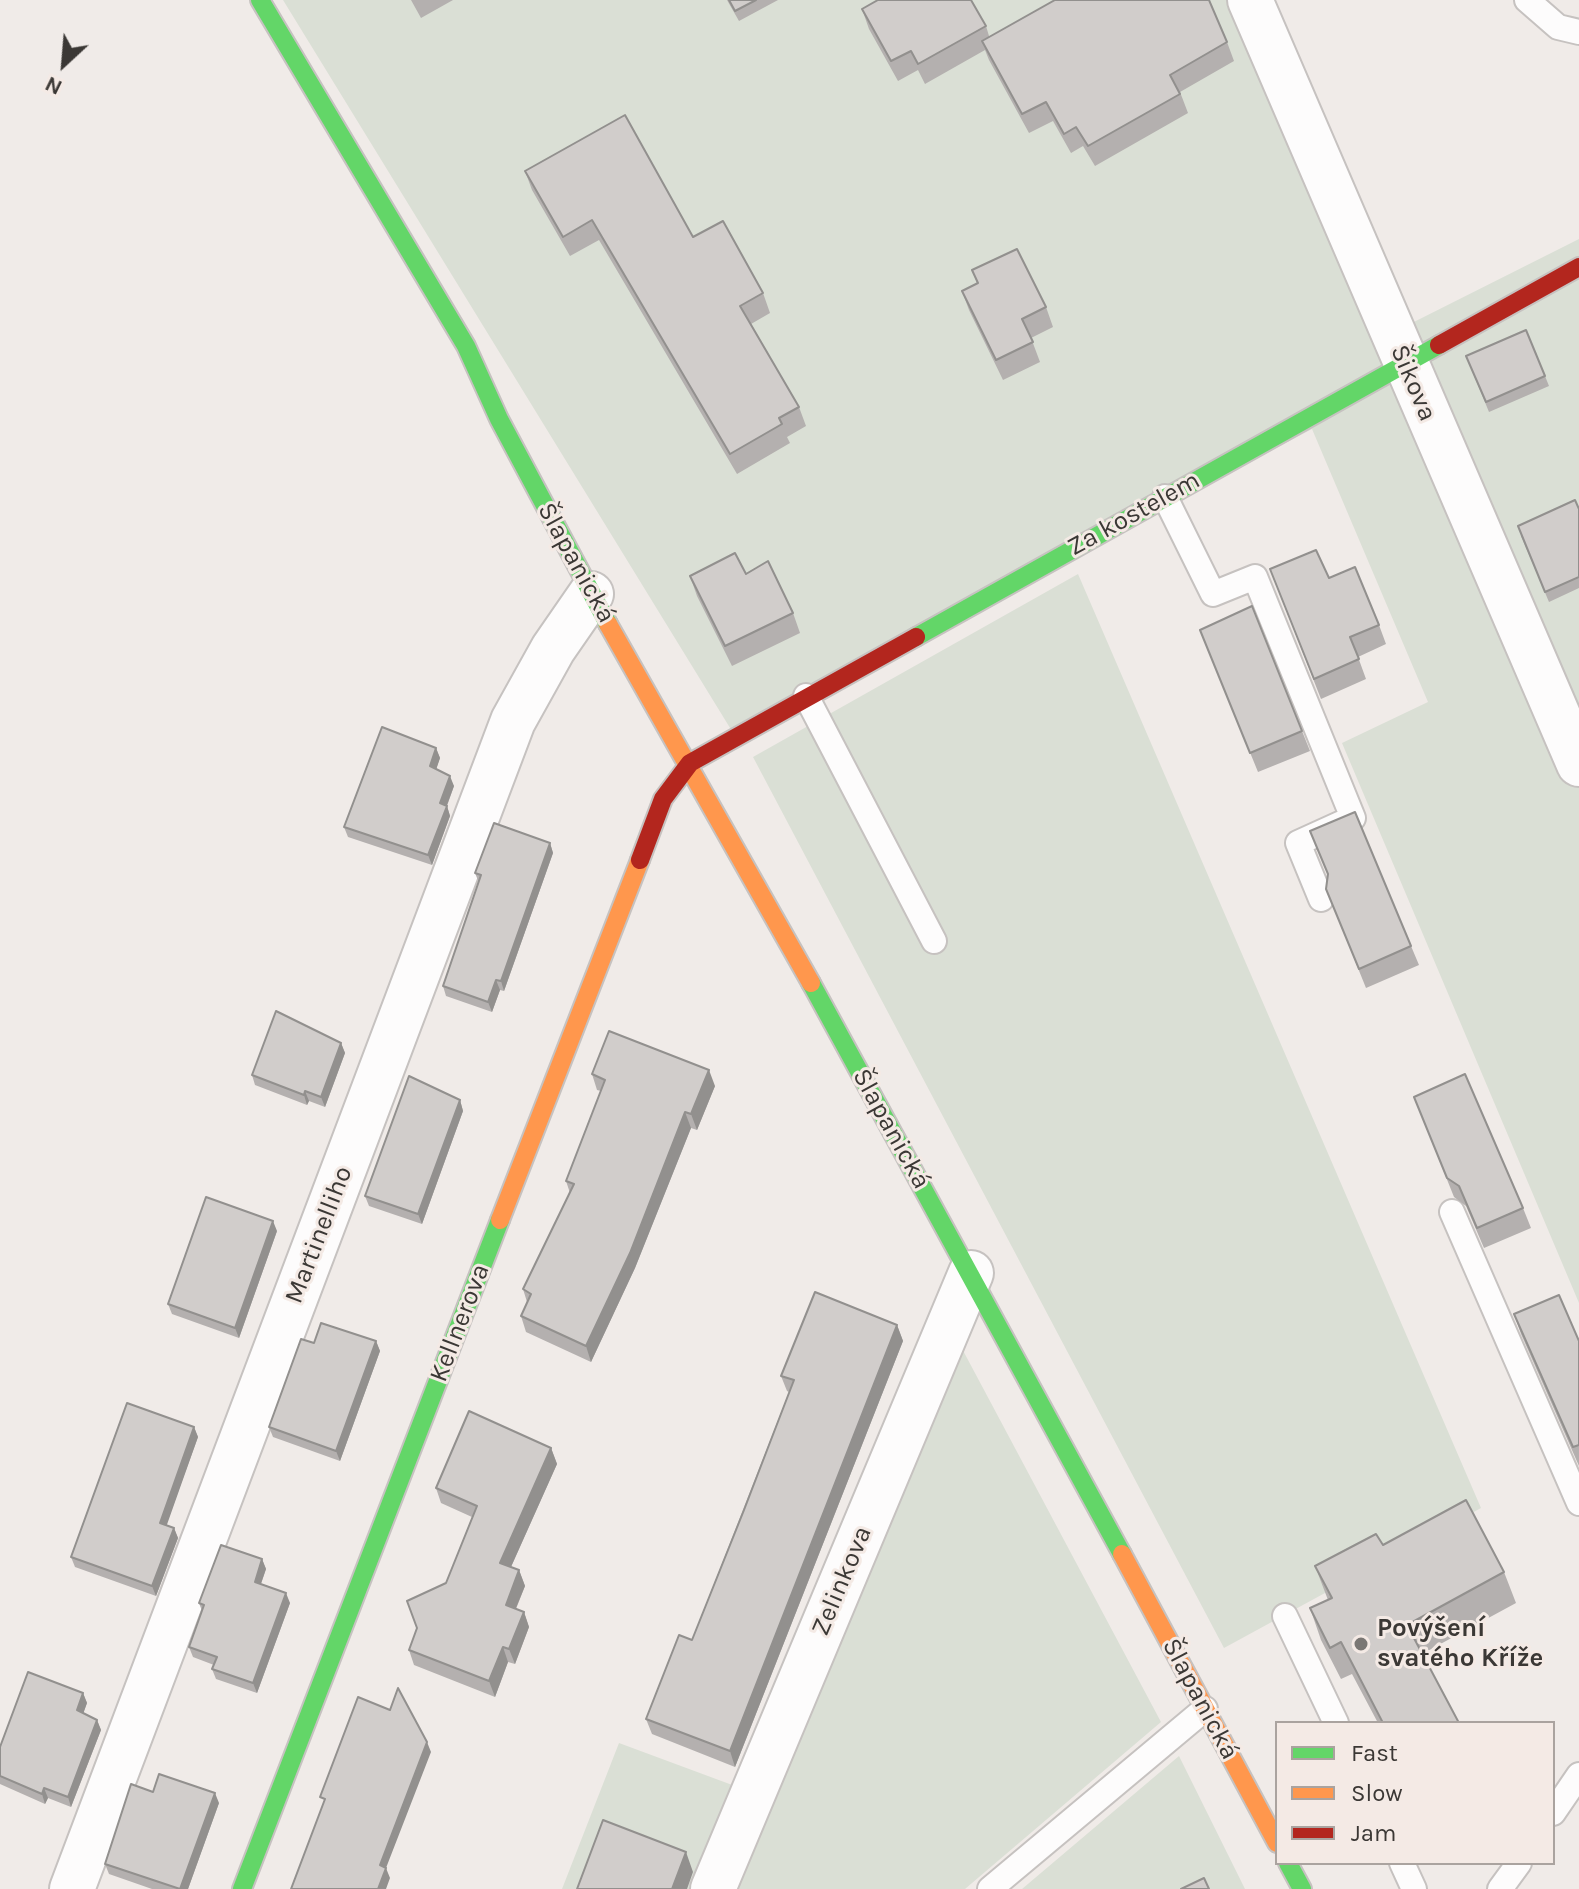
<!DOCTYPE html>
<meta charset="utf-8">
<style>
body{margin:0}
#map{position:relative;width:1579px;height:1889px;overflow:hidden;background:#f0ebe8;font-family:Karla,sans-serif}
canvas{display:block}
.legend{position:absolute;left:1275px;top:1721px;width:280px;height:144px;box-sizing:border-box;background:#f4eae5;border:2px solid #aaa39f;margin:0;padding:10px 14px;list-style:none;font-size:24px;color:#3b3835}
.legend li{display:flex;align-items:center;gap:16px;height:40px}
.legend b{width:40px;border:2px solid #aaa39f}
.north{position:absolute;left:24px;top:24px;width:80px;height:80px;-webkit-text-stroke:6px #f4eae5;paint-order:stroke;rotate:206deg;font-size:22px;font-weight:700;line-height:32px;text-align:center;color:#3b3835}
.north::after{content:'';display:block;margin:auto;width:28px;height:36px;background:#3b3835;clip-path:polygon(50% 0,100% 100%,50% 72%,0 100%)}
</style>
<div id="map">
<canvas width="1579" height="1889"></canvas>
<ul class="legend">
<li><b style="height:10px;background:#63d668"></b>Fast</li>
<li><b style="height:10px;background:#ff974d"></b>Slow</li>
<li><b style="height:10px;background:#b3261e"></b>Jam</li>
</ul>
<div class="north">N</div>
</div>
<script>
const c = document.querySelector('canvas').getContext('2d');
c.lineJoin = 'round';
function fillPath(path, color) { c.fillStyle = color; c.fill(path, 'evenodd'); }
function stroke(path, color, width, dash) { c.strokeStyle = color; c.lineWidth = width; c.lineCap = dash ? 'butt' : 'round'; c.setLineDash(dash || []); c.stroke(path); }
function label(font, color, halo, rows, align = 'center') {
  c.font = font + ' Karla,sans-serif'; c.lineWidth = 6; c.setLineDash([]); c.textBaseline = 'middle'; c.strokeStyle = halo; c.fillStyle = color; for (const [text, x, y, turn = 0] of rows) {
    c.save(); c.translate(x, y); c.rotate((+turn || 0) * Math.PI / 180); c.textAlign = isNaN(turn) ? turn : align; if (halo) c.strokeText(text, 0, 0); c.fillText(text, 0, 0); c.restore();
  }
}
fillPath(new Path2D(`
 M283 0H1241L1386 336 1579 239V1303L1342 743 1428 702 1312 429 735 736Z
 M1078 574 1481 1508 1224 1648 753 757Z
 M943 1313 1161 1722 965 1889H562L619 1743 743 1789Z
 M1179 1756 1245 1889H1022Z`), '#dadfd5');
const lane = new Path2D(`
 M1527 0 1558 27 1579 32
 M1165 497 1213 594 1255 577 1353 818 1298 843 1321 899
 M806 696 934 941
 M1452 1212 1579 1503
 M1285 1616 1336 1723
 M1553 1813 1579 1775
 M1402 1863 1414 1889
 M990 1889 1205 1709
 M1500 1889 1519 1863`);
const street = new Path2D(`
 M1250 0 1579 764
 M72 1889 513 721 553 649 591 594
 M713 1889 971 1273`);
const fast = new Path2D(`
 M260 0 466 346 499 419 608 624
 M916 637 1439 345
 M811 983 1122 1554
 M1288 1863 1302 1889
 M242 1889 500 1220`);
const slow = new Path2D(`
 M608 624 811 983
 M500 1220 640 860
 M1122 1554 1277 1843`);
const jam = new Path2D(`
 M1439 345 1579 267
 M640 860 663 799 690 763 916 637`);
stroke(lane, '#c6c2c0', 28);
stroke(street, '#c6c2c0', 48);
stroke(fast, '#c6c2c0', 22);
stroke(slow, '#c6c2c0', 22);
stroke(jam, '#c6c2c0', 22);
stroke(lane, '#fdfcfc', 24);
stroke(street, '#fdfcfc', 44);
stroke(fast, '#63d668', 18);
stroke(slow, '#ff974d', 18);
stroke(jam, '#b3261e', 18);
fillPath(new Path2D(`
 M411 0H453L421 18Z
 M727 0H778L739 21Z
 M862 9 986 26 989 36 1227 42 1234 61 1180 92 1188 113 1095 166 1083 146 1071 153 1053 121 1029 133 989 60 985 50 925 84 918 70 898 81 869 29Z
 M525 171 693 237 763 293 770 313 751 324 799 407 806 426 787 437 790 443 737 474 599 240 570 256 532 190Z
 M972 270 1046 307 1053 327 1031 338 1040 362 1003 380 969 310 962 291 977 283Z
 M1470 366 1545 376 1549 386 1489 412Z
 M1579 509V588L1549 602 1521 536Z
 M1270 569 1329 578 1379 625 1386 644 1358 657 1366 679 1321 699Z
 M746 574 793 613 800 633 732 666 697 596 690 576Z
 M1200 630 1302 731 1310 751 1258 772Z
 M436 748 440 758 436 769 454 786 447 806 450 816 432 865 348 837 344 827Z
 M1310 831 1411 946 1419 965 1366 988 1326 889 1328 875Z
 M550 843 553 853 504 991 500 990 492 1012 446 996 443 986 479 883 475 873Z
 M341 1043 345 1053 325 1107 309 1101 307 1105 255 1085 252 1075Z
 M592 1074 715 1086 697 1130 691 1128 635 1268 591 1362 526 1332 521 1316 527 1302 523 1289 570 1193 566 1181 601 1091 597 1090Z
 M1414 1097 1523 1208 1531 1228 1484 1248 1466 1206 1454 1197Z
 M460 1100 463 1111 422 1224 369 1206 365 1196Z
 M277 1231 239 1338 172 1314 168 1304Z
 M1514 1314 1579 1341V1466L1521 1334Z
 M897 1325 903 1341 735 1767 652 1734 646 1719 692 1640 789 1392 787 1391 781 1376Z
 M376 1341 380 1351 340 1461 273 1437 269 1427 314 1343Z
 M194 1427 198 1437 166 1525 174 1528 178 1538 156 1596 75 1567 71 1557Z
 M551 1448 557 1464 511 1567 519 1570 525 1586 516 1609 524 1612 529 1627 515 1664 508 1662 495 1697 414 1665 409 1650 446 1583 472 1517 441 1503 436 1488Z
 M1383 1545 1504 1572 1516 1603 1422 1654 1459 1723H1378L1352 1674 1341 1679 1321 1640 1310 1608 1328 1600 1315 1566Z
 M262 1559 266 1569 261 1584 290 1603 257 1693 216 1679 212 1669 214 1665 193 1657 189 1647 202 1611 199 1603Z
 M83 1693 87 1703 83 1713 97 1720 101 1730 71 1807 48 1798 45 1804 0 1784V1747Z
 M153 1792 219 1803 188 1889H152L109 1874 105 1864Z`), '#b4b0af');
fillPath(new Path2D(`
 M436 748 440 758 434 776 430 766Z
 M450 776 454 786 444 813 440 803Z
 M447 806 450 816 432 865 428 855Z
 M550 843 553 853 504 991 501 981Z
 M496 980 500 990 492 1012 488 1002Z
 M341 1043 345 1053 325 1107 321 1097Z
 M709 1070 715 1086 697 1130 691 1114Z
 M305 1091 309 1101 307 1105 304 1095Z
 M460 1100 463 1111 422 1224 418 1214Z
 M685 1112 691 1128 635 1268 591 1362 586 1346Z
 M273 1221 277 1231 239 1338 235 1328Z
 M897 1325 903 1341 735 1767 730 1751Z
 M376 1341 380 1351 340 1461 336 1451Z
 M194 1427 198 1437 164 1533 160 1523Z
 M551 1448 557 1464 506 1578 500 1563Z
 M174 1528 178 1538 156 1596 152 1586Z
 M262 1559 266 1569 258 1592 255 1582Z
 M519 1570 525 1586 511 1620 506 1605Z
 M286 1593 290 1603 257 1693 253 1683Z
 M524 1612 529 1627 515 1664 509 1649Z
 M503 1647 508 1662 495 1697 489 1681Z
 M83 1693 87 1703 81 1720 77 1710Z
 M97 1720 101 1730 71 1807 68 1797Z
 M427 1742 431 1752 386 1868 390 1878 386 1889H378L380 1865Z
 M44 1788 48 1798 45 1804 42 1794Z
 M215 1793 219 1803 188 1889H180Z
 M686 1852 693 1872 687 1889H672Z`), '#92908e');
const building = new Path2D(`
 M729 0H756L735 11Z
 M878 0H971L986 26 918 64 911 51 891 61 862 9Z
 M1055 0H1209L1227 42 1170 75 1180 94 1088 146 1076 127 1064 134 1046 102 1022 114 982 41Z
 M625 115 693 237 723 221 763 293 740 306 799 407 779 418 782 424 730 454 592 220 563 237 525 171Z
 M1017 249 1046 307 1022 319 1033 342 996 360 962 291 978 283 972 270Z
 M1526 330 1545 376 1486 402 1466 356Z
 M1575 500 1579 509V577L1545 592 1518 526Z
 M1316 550 1329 578 1355 567 1379 625 1350 637 1359 659 1314 679 1270 569Z
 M735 553 746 574 768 561 793 613 725 646 690 576Z
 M1252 606 1302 731 1250 753 1200 630Z
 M382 727 436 748 430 766 450 776 440 803 447 806 428 855 344 827Z
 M1355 812 1411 946 1359 969 1326 889 1328 874 1310 831Z
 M494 823 550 843 501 981 496 980 488 1002 443 986 481 875 475 873Z
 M276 1011 341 1043 321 1097 305 1091 304 1095 252 1075Z
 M609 1031 709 1070 691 1114 685 1112 630 1253 586 1346 521 1316 531 1294 523 1289 574 1184 566 1181 605 1080 592 1074Z
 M1465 1074 1523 1208 1477 1228 1459 1186 1447 1178 1414 1097Z
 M409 1076 460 1100 418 1214 365 1196Z
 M206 1197 273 1221 235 1328 168 1304Z
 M815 1292 897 1325 730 1751 646 1719 679 1635 692 1640 744 1510 794 1380 781 1376Z
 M1559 1295 1579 1341V1445L1573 1447 1514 1314Z
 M321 1323 376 1341 336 1451 269 1427 301 1339 314 1343Z
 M127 1403 194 1427 160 1523 174 1528 152 1586 71 1557Z
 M469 1411 551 1448 500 1563 519 1570 506 1605 524 1612 509 1649 503 1647 489 1681 409 1650 417 1628 407 1601 446 1583 477 1506 436 1488Z
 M1466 1500 1504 1572 1407 1625 1459 1723H1383L1341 1642 1330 1648 1310 1608 1332 1598 1315 1566 1376 1534 1383 1545Z
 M221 1545 262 1559 255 1582 286 1593 253 1683 212 1669 217 1657 189 1647 204 1605 199 1603Z
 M28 1672 83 1693 77 1710 97 1720 68 1797 44 1788 42 1794 0 1776V1747Z
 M398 1688 427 1742 380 1865 386 1868 378 1889H291L325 1799 320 1797 358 1697 390 1710Z
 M159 1774 215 1793 180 1889 105 1864 131 1784 153 1792Z
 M603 1820 686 1852 672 1889H577Z
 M1204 1878 1209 1889H1181Z`);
fillPath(building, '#d1cdcb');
stroke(building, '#92908e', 2);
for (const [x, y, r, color] of [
 [1361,1644,8,"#7a7774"]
]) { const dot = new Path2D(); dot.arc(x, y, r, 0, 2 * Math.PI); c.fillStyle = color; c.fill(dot); stroke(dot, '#f4eae5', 3); }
label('26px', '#3b3835', '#f4eae5', [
 ["Šikova",1413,383,67],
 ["Za kostelem",1134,514,-29],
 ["Šlapanická",576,563,61],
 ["Šlapanická",891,1129,61],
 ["Martinelliho",319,1235,-69],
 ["Kellnerova",460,1323,-69],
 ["Zelinkova",842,1581,-67],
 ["Šlapanická",1200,1699,62]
]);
label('bold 26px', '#3b3835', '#f4eae5', [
 ["Povýšení",1377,1629],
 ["svatého Kříže",1377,1659]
], 'left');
</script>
